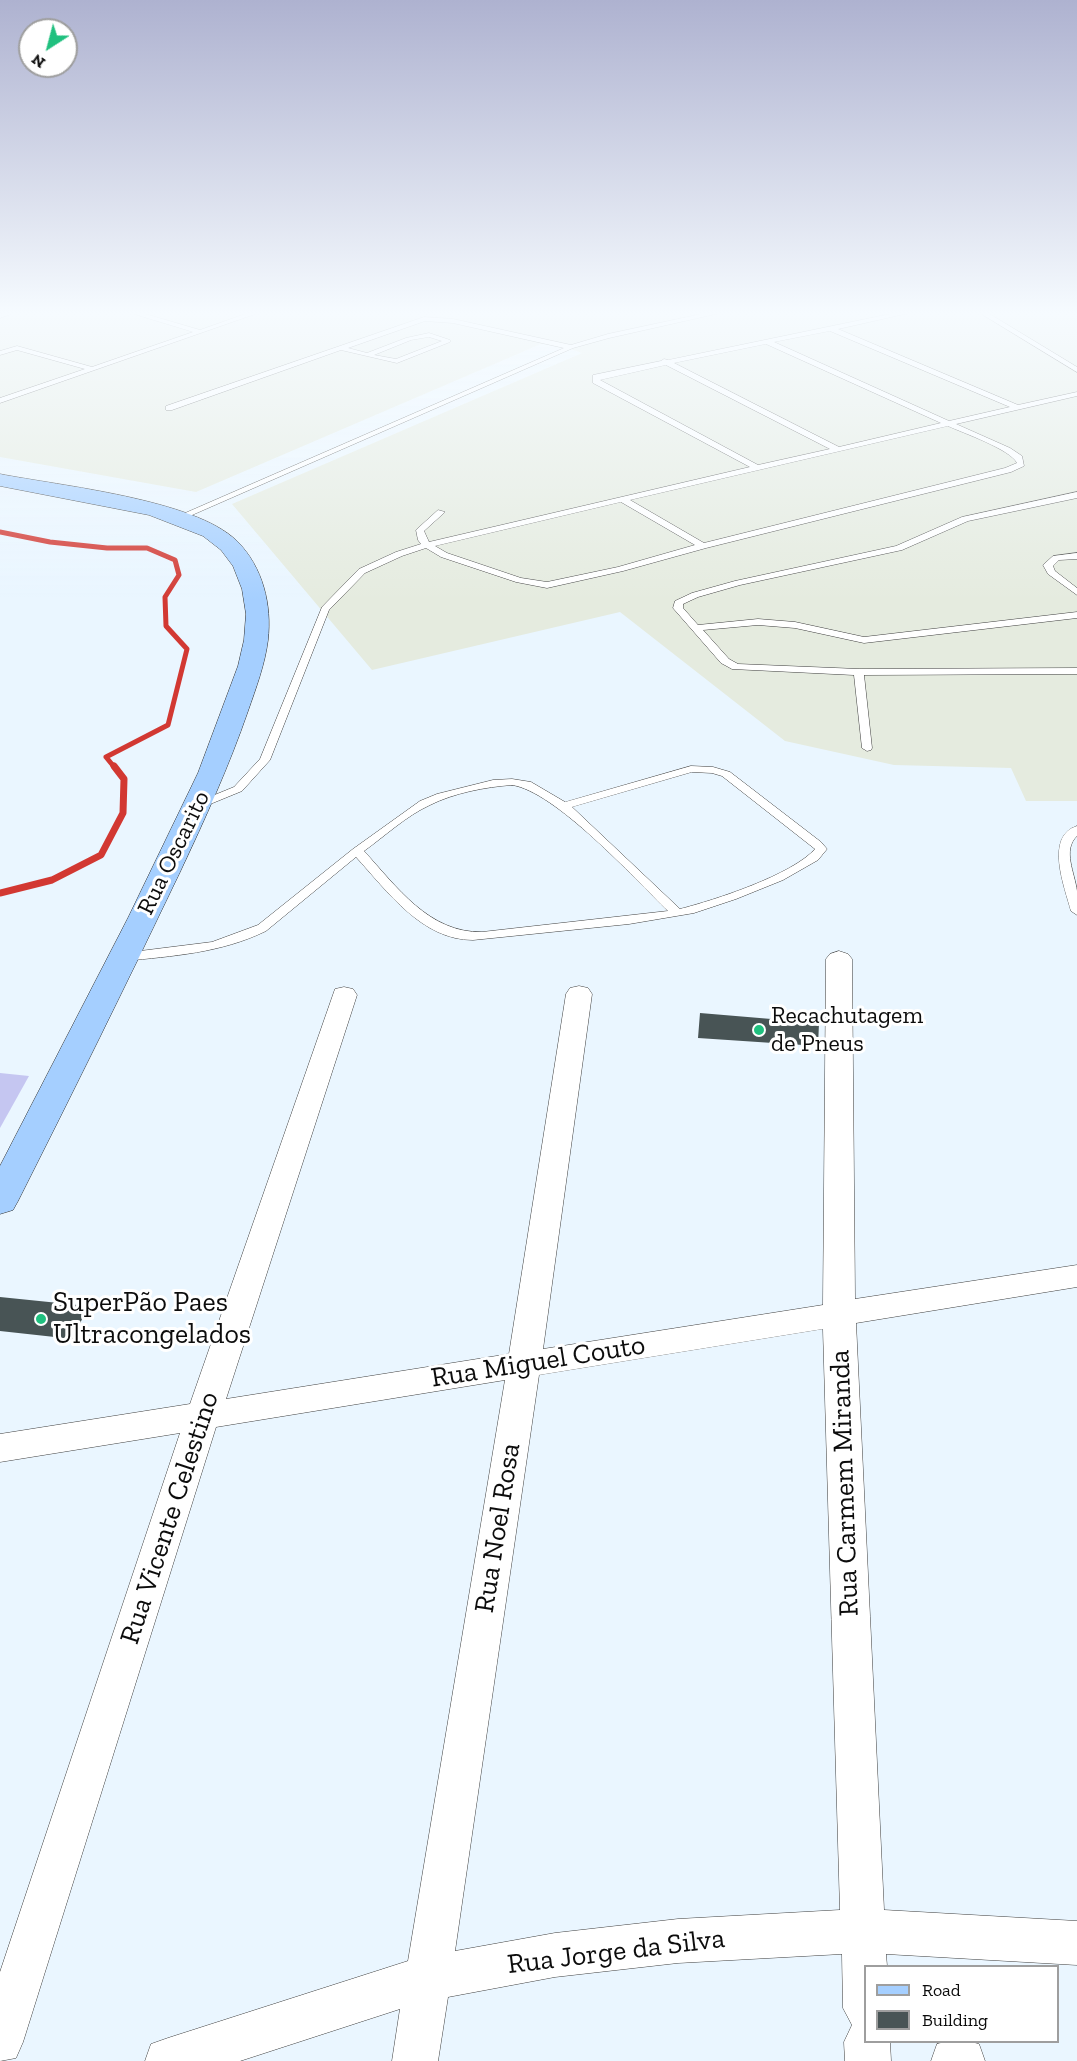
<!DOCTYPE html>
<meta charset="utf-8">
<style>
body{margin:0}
#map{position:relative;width:1077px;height:2061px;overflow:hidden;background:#eaf6ff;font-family:"Zilla Slab",serif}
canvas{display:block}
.legend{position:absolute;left:864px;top:1965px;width:195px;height:78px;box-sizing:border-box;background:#fff;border:2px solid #9e9e9e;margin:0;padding:8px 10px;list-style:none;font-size:18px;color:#0c0c0c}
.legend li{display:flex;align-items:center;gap:12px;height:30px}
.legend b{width:30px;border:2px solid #9e9e9e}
.north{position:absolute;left:18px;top:18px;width:60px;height:60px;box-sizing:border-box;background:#fff;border:2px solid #9e9e9e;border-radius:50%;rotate:216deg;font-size:16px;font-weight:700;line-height:24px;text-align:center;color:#0c0c0c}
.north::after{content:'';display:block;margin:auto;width:21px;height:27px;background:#20c07f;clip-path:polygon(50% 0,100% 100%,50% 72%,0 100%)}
</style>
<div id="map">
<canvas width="1077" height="2061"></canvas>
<ul class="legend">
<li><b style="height:8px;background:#a5cfff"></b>Road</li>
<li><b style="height:16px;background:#485455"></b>Building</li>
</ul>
<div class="north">N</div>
</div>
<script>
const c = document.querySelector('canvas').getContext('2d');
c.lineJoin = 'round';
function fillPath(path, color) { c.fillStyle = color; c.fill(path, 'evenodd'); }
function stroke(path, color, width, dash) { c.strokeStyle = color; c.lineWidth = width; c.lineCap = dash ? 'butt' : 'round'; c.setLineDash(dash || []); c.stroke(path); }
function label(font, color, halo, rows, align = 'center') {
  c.font = font + ' "Zilla Slab",serif'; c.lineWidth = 6; c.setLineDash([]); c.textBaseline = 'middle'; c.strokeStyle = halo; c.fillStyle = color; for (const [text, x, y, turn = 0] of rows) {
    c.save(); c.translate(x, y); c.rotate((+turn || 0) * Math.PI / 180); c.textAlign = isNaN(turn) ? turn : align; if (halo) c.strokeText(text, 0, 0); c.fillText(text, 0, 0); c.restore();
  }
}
fillPath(new Path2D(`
 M0 313H1077V801H1026L1011 768 894 765 785 741 620 612 372 670 232 504 582 353 548 341 196 492 0 457Z`), '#e5ebdf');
fillPath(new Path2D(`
 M0 1073 29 1076 0 1128Z`), '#c5c6f1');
stroke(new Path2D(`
 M0 532 50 542 107 548H147L175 560 179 575 165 597 166 626 187 649 168 725 106 757 115 768`), '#d23832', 5);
stroke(new Path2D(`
 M0 893 52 880 101 855 123 813 124 779 114 766`), '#d23832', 7);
fillPath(new Path2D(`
 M700 1013 819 1023 818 1046 698 1038Z
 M0 1297 88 1306 73 1339 0 1331Z`), '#485455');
const service = new Path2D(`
 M12 313 11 314 0 318V314Z
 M131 313H142L200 330 248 313H258L0 403V398L85 369 17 350 0 355V351L17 346 92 367 193 332Z
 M706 313H720L609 338 573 348 183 519 176 517 564 348 453 323 425 321 348 348 367 353 406 338 429 333 450 340V342L397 363 341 350 172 410H166V406L424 317 453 319 571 345 608 334ZM429 337 442 341 396 359 374 355 411 340Z
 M895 313H909L838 329 1018 405 1077 392V396L956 424 1010 448 1022 456 1024 466 1011 472 706 548 623 571 547 588 516 582 441 557 426 548 402 556 365 573 329 610 270 760 242 791 203 807H195V803L234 787 260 759 322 607 359 569 396 552 421 544 418 540 416 530 438 510 445 512 424 531 429 542 750 467 593 383V375L661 361 664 359 668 360ZM830 331 1010 407 949 421 774 342ZM766 344 941 423 839 447 674 363ZM666 365 830 449 758 465 600 380ZM948 426C963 433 1010 449 1017 463L1005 468 704 543 630 500ZM621 502 695 545 618 567 547 582 521 578 447 553 435 546Z
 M980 313H988L1077 367V372Z
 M1077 492V498L968 521 902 550 740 585 698 597 683 604V608L698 625 758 619 795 622 864 637 1077 612V618L864 643 795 628 758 625 703 630 729 659 738 664 859 669 1077 668V674L864 675 872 748 871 750 867 751 862 748 854 675 732 669 721 663 673 608 675 601 692 593 735 581 896 546 962 517Z
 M1077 553V559L1059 560 1053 566 1055 571 1077 588V595L1048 574 1043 565 1053 556Z
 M691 766 713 767 730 772 821 842 827 849 818 860 783 880 736 899 694 913 629 924 473 940C422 940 388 892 356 857L266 931C221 953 173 956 124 961L118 957 124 953 212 942 258 925 353 849 420 801 437 794 493 780 512 779 531 782 565 802ZM692 772 712 773 722 776 815 849C792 875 715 900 680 909L572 807ZM512 785C555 791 634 878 668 911L482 932C429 933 397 887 364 851 385 836 406 816 430 805 454 793 485 787 512 785Z
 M1077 826V836C1062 850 1075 873 1077 891 1077 898 1077 907 1077 915L1071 911C1065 888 1044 836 1077 826Z`);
const minor = new Path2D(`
 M839 951 848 954 852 959 855 1299 1077 1265V1287L856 1323 884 1910 1077 1921V1965L886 1954 887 1966H866V2042H890L891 2061H845L844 2042 852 2025 843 2008 842 1954 678 1963 555 1977 448 1997 438 2061H392L400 2009 240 2061H145L151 2044 168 2038 408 1961 505 1380 216 1427 23 2042 16 2058 0 2061V1972L180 1433 0 1462V1434L190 1404 335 989 344 987 353 989 357 995 226 1399 509 1354 566 994 570 988 579 986 588 988 592 994 543 1349 823 1305 826 959 830 954ZM823 1329 840 1910 678 1919 555 1933 455 1951 539 1375Z
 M945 2042H971L979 2044 985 2061H931L937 2044Z`);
const secondary = new Path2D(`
 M0 474C61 486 194 499 237 541 263 567 272 605 268 640 265 664 256 688 248 711 229 766 205 819 180 872 127 983 73 1092 18 1201L13 1210 0 1214V1166L128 918 198 773 238 666 244 640 246 614 242 589 233 566 221 550 203 536 149 515 0 486Z`);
stroke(service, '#3f3f3f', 1);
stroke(minor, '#3f3f3f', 1);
stroke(secondary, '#2e2e2e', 1);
fillPath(service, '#fff');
fillPath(minor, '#fff');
fillPath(secondary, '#a5cfff');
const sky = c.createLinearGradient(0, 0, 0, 602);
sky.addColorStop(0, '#aeb2d0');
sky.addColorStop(0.52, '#f6fbff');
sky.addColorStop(1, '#f6fbff00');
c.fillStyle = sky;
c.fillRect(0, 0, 1077, 602);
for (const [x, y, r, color] of [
 [759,1030,6,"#20c07f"],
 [41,1319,6,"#20c07f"]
]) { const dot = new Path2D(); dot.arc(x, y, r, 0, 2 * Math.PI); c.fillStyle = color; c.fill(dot); stroke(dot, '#fff', 2); }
label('24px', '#0c0c0c', '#fff', [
 ["Rua Oscarito",174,853,-64]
]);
label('24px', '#0c0c0c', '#fff', [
 ["Recachutagem",771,1016],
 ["de Pneus",771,1044]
], 'left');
label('28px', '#0c0c0c', '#fff', [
 ["SuperPão Paes",53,1303],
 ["Ultracongelados",53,1335]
], 'left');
label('28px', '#0c0c0c', '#fff', [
 ["Rua Miguel Couto",538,1362,-9],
 ["Rua Carmem Miranda",845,1483,-92],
 ["Rua Vicente Celestino",170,1518,-72],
 ["Rua Noel Rosa",498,1528,-81],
 ["Rua Jorge da Silva",616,1952,-7]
]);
</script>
